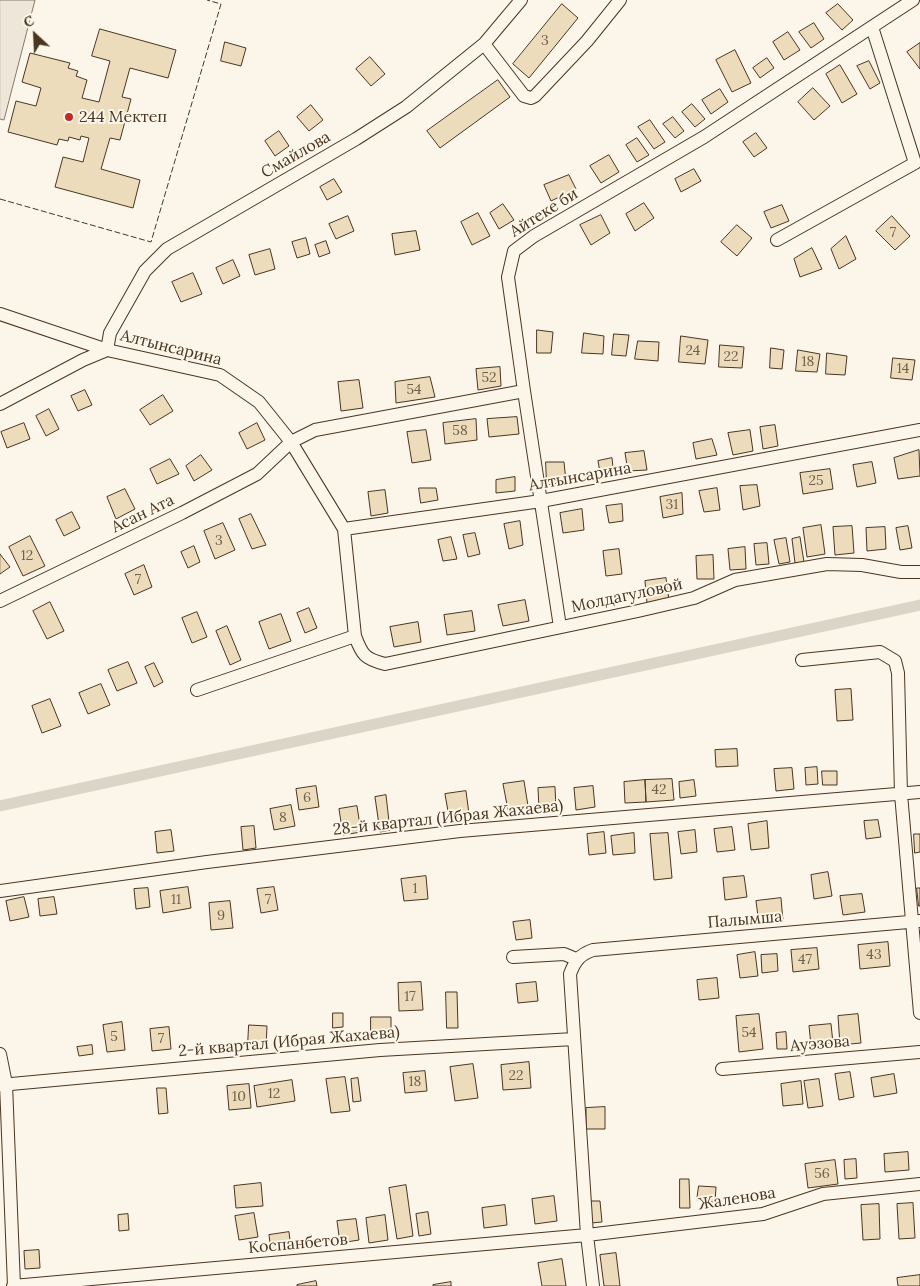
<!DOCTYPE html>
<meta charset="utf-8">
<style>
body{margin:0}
#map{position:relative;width:920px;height:1286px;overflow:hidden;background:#fbf6e9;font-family:Lora,serif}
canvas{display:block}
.north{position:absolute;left:10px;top:10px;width:50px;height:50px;-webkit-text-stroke:4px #fbf6e9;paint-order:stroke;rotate:335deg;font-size:14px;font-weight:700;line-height:20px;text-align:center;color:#4a3520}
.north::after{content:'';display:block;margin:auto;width:18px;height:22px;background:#4a3520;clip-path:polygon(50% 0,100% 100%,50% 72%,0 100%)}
</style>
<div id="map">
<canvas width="920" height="1286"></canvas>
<div class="north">С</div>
</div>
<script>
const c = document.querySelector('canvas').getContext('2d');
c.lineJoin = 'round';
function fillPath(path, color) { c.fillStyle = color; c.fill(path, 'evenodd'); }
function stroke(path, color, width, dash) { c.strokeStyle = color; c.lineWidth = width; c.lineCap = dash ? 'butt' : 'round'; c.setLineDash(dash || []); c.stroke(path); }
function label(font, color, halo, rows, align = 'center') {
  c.font = font + ' Lora,serif'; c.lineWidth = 4; c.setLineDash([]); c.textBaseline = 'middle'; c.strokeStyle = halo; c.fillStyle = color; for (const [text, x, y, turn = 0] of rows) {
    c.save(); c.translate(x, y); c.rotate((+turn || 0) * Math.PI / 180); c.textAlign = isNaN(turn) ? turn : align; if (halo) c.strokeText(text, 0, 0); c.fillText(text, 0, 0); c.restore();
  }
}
const green = new Path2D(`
 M0 0H35L4 120 0 119Z`);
fillPath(green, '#ede6d9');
stroke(green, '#887966', 1);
stroke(new Path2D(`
 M0 806 920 605`), '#dcd4c6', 11);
const building = new Path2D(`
 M562 4 578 18 529 78 513 64Z
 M838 4 853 20 842 30 826 13Z
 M814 23 824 39 811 48 799 32Z
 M100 29 176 50 168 78 130 68 122 97 131 99 120 140 110 138 101 169 140 180 133 208 55 187 63 157 83 162 89 138 81 136 80 140 69 137 68 141 59 139 57 145 8 132 16 101 36 106 41 88 22 82 30 53 70 63 68 68 78 71 76 76 87 80 82 98 99 102 110 61 92 56Z
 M788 32 800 50 784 60 773 42Z
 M225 42 246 48 241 66 221 61Z
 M920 43V69L907 52Z
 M735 50 751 83 732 92 716 60Z
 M370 57 385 74 371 86 356 69Z
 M767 58 774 68 760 78 753 68Z
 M869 61 880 83 870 89 857 66Z
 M840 65 857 94 842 103 826 74Z
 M498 80 510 97 440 148 427 131Z
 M813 88 830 106 814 120 798 102Z
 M720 89 728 102 711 114 702 100Z
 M692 104 705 119 695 127 682 112Z
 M311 105 323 120 309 131 297 117Z
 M673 117 684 131 675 138 663 124Z
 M650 120 665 142 654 149 638 127Z
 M279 131 289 146 275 156 265 141Z
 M756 133 767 148 754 157 743 142Z
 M637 138 649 155 637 162 626 145Z
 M609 155 619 172 601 183 590 166Z
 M694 169 701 181 681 192 675 179Z
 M569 175 576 189 551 201 544 185Z
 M334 179 342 192 327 200 320 187Z
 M644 203 654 218 635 231 626 214Z
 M503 204 514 220 499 229 490 213Z
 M782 205 789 221 771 228 764 212Z
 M478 213 490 236 472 245 461 222Z
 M601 215 610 233 591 245 580 225Z
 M348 216 354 231 336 239 329 224Z
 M892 216 910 236 895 250 876 231Z
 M737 225 752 238 737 256 721 242Z
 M416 231 420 250 395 255 392 234Z
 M846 236 856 259 839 269 831 249Z
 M306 238 310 254 297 258 292 242Z
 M326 241 330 253 319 257 315 245Z
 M812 248 822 269 800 277 794 259Z
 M270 249 275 269 255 275 249 255Z
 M233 260 240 276 223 284 216 268Z
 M193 273 202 294 181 302 172 282Z
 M537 330 553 332 551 353H537Z
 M584 333 604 336 603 354 582 353Z
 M614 334 629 335 626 356 612 355Z
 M681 336 708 340 705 364 679 362Z
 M638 341 659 342 658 361 635 359Z
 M720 345 744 347 742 368 719 367Z
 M771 348 784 350 782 369 770 368Z
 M798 350 820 354 817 372 796 371Z
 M827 353 847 356 845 375 826 374Z
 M893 358 915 360 912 380 891 378Z
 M500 367 501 386 478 390 476 369Z
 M430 377 435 397 396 403 395 382Z
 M359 380 363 408 341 411 338 382Z
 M85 390 92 405 78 411 71 396Z
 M163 395 173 411 150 425 140 410Z
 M49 409 59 429 46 436 36 416Z
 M517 417 519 434 489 437 487 419Z
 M476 419 477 440 445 444 443 423Z
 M24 423 30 439 7 448 1 432Z
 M257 423 265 440 247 449 239 433Z
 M775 425 778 446 763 449 760 427Z
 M426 430 431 460 412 463 407 432Z
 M750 430 753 451 733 455 728 433Z
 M712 439 717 455 696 459 693 443Z
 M919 450 920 476 898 479 894 458Z
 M644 451 647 470 628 471 625 453Z
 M201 455 212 470 194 481 186 466Z
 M612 458 614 476 601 478 598 461Z
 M170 459 179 474 157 484 150 469Z
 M546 462H564L566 482 547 485Z
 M872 462 876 483 857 487 853 465Z
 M830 469 833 489 803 494 800 473Z
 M515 477V491L496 493V480Z
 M757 485 760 506 743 510 740 486Z
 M419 488H436L438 500 421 503Z
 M717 488 720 510 704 512 699 491Z
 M125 489 135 509 116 519 107 497Z
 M385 490 388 513 371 516 368 492Z
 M682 493 683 514 663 518 660 497Z
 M622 504 623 521 609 523 606 506Z
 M582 509 584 530 563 533 560 513Z
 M72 512 80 528 64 536 56 520Z
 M251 514 266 545 252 549 239 519Z
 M520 521 523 545 509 549 504 524Z
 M223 523 235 550 215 559 204 531Z
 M821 525 825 554 807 557 803 528Z
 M852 526 854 553 835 555 833 527Z
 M908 526 912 548 900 550 896 528Z
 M885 527 886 549 867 551 866 528Z
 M475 533 480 554 468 557 463 535Z
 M30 536 45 566 23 576 9 547Z
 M451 537 457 559 443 561 438 540Z
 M800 537 804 562 795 563 792 539Z
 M786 538 790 562 779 564 774 540Z
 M767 543 769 564 756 565 754 544Z
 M194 546 200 562 188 568 181 552Z
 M745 547 746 569 730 570 728 549Z
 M619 549 622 574 606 576 603 551Z
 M0 554 10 567 0 574Z
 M713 555 714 579H697L696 556Z
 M144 565 152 587 134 595 125 574Z
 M666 578 669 600 647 603 645 581Z
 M525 600 529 621 503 626 498 605Z
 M50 602 64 631 47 639 33 611Z
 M309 608 317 628 305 633 297 613Z
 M472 611 475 631 447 635 444 615Z
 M197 612 207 637 192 643 182 618Z
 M281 614 291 641 269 649 259 622Z
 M418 622 421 642 394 647 390 627Z
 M227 626 241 660 230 665 216 631Z
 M128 662 137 683 117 691 108 670Z
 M154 663 163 682 154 687 145 667Z
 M101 684 110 705 88 714 79 693Z
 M851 689 853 720 837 721 835 690Z
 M50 699 61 726 42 733 32 706Z
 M737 749 738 766 716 767 715 750Z
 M817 767 818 784 806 785 805 768Z
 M792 768 794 789 776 791 774 769Z
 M822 771H837V785H823Z
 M672 779 674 800 646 802 645 780Z
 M645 780 646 802 625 803 624 782Z
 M694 780 696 796 680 798 679 782Z
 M524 781 528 806 508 810 503 784Z
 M316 786 319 807 299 810 296 789Z
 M593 786 595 807 576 810 574 788Z
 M555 787 556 808 539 809 538 788Z
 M466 791 469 814 449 817 445 794Z
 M386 795 390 830 380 832 375 797Z
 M291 805 295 826 274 830 270 809Z
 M357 806 361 832 343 835 339 809Z
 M878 820 881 837 866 839 864 821Z
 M767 821 769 848 751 850 748 824Z
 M254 826 256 848 243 850 241 827Z
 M732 827 735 850 717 852 714 829Z
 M171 830 174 851 157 853 155 832Z
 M695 830 697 852 681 854 678 832Z
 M604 832 606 853 589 855 587 834Z
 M634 833 635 853 613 855 611 836Z
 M668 833 672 878 654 880 650 834Z
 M914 834H920V852L915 853Z
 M828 872 832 896 814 899 811 875Z
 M426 876 428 899 404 901 401 879Z
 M744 876 747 897 725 900 723 878Z
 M188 887 191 908 163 913 160 891Z
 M274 887 278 910 261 913 257 889Z
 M148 888 150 907 136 909 134 889Z
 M917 888H920V906H919Z
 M862 894 865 912 843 915 840 896Z
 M24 897 29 917 10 921 6 901Z
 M54 897 57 914 40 916 38 899Z
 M781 898 783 921 759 924 756 901Z
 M230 901 233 928 211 930 209 903Z
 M530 920 532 938 516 940 513 922Z
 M888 942 890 966 860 969 858 945Z
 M817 948 819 969 793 972 791 950Z
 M755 952 758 976 740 978 737 955Z
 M777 954 778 971 762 973 761 955Z
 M717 978 719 998 699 1000 697 980Z
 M421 982 423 1010 399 1011 398 983Z
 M536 982 538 1001 518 1003 516 984Z
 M446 992H457L458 1028H447Z
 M333 1013H343V1027L333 1028Z
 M759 1014 763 1049 739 1052 736 1016Z
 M858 1014 861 1043 840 1045 838 1016Z
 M371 1017H391V1035H371Z
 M122 1022 125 1050 107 1052 103 1025Z
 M831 1024 833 1043 811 1045 809 1026Z
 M249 1025 267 1026 266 1047 248 1046Z
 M169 1027 171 1049 152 1051 150 1029Z
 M786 1032 787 1049H777L776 1033Z
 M92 1045 93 1054 79 1056 77 1047Z
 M529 1062 531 1088 503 1090 501 1065Z
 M473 1064 478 1098 455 1101 450 1067Z
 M425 1071 427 1091 405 1093 403 1073Z
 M850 1072 854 1097 839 1100 835 1074Z
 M894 1074 897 1093 874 1097 871 1078Z
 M345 1077 350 1111 331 1113 326 1079Z
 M358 1078 361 1101 353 1102 351 1079Z
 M819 1079 823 1106 808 1108 804 1081Z
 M292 1080 295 1101 257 1107 254 1086Z
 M801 1081 803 1104 783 1106 781 1084Z
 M249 1084 251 1108 229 1110 227 1086Z
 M157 1088H166L168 1113 159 1114Z
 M605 1107V1129H586V1108Z
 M908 1152 909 1170 885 1172 884 1154Z
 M856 1159 857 1178 845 1179 844 1160Z
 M835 1160 838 1184 808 1188 805 1164Z
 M680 1179H689L690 1208H680Z
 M261 1183 263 1206 236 1208 234 1186Z
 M406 1185 413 1236 397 1239 389 1188Z
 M699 1186 716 1187 715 1202 697 1200Z
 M554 1196 557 1221 535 1224 532 1199Z
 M589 1201H600L602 1222 591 1223Z
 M913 1203 915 1238 899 1239 897 1204Z
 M879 1204 880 1239 863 1240 861 1205Z
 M505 1205 507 1225 484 1228 482 1208Z
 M428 1212 431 1234 419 1236 416 1214Z
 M254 1213 258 1237 239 1240 235 1216Z
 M128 1214 129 1230 119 1231 118 1215Z
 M385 1215 388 1240 369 1243 366 1218Z
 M356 1219 359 1240 340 1243 337 1221Z
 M289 1232 291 1249 271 1251 269 1235Z
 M39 1250 40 1268 25 1269 24 1251Z
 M616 1253 620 1286H604L600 1255Z
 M562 1259 566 1286H542L538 1263Z
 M920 1275V1286H898L897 1278Z
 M316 1281 317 1286H297V1285Z
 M451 1282V1286H433V1285Z`);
fillPath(building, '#ecdcbc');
stroke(building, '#4a3520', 1);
const minor = new Path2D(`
 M484 44 524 96 531 98 535 96 587 41 620 0
 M777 240 915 163 872 27
 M0 314 107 350 220 375 259 402 291 442 344 529 355 636C362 655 365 659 385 664L638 611 694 598 735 580 827 564 862 565 901 572H920
 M107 350 110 333 145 271 167 249 356 139 406 107 484 44 521 0
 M0 404 83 360 107 350
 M344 529 541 501 920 430
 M0 601 182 513 257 474 291 442 315 430 524 391
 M560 627 524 391 508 277 514 251 534 236 704 137 913 0
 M802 660 880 652 895 661 898 673 901 794 920 1013
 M197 690 355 636
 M0 891 207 862 460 831 920 792
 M513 957 564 954 576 959
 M0 1054 6 1084 14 1286
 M722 1069 920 1052
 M0 1085 380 1050 574 1039
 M13 1286 587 1235 763 1214 823 1194 920 1184
 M593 1286 587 1235 570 974C575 961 579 955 593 950L920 921`);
stroke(minor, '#4a3520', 14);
stroke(minor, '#fbf6e9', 12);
stroke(new Path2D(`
 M0 199 151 242 221 4 207 0`), '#4a3520', 1, [6, 2.5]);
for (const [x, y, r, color] of [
 [69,117,5,"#c62828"]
]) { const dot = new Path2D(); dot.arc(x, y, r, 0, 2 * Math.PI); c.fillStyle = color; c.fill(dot); stroke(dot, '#fbf6e9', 2); }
label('14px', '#725f47', null, [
 ["3",545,41],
 ["7",893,233],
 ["24",693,351],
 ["22",731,357],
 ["18",808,362],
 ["14",903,369],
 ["52",489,378],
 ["54",414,390],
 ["58",460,431],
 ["25",816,481],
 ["31",672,505],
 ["3",219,541],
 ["12",27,556],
 ["7",138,580],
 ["42",659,790],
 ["6",307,798],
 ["8",283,818],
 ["1",415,889],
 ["11",176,900],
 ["7",268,900],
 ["9",221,916],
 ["43",874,955],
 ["47",805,960],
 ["17",410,997],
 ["54",749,1033],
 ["5",114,1037],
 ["7",161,1039],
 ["22",516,1076],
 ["18",415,1082],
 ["12",274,1094],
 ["10",239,1097],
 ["56",822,1174]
]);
label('16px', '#4a3520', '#fbf6e9', [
 ["244 Мектеп",79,117]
], 'left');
label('16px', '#4a3520', '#fbf6e9', [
 ["Смайлова",296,155,-30],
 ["Айтеке би",544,213,-32],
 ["Алтынсарина",171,348,14],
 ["Алтынсарина",580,477,-10],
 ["Асан Ата",143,514,-26],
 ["Молдагуловой",627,596,-12],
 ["28-й квартал (Ибрая Жахаева)",448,818,-6],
 ["Палымша",745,920,-5],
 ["2-й квартал (Ибрая Жахаева)",289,1042,-5],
 ["Ауэзова",820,1044,-5],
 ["Жаленова",737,1199,-9],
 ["Коспанбетов",298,1244,-5]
]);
</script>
